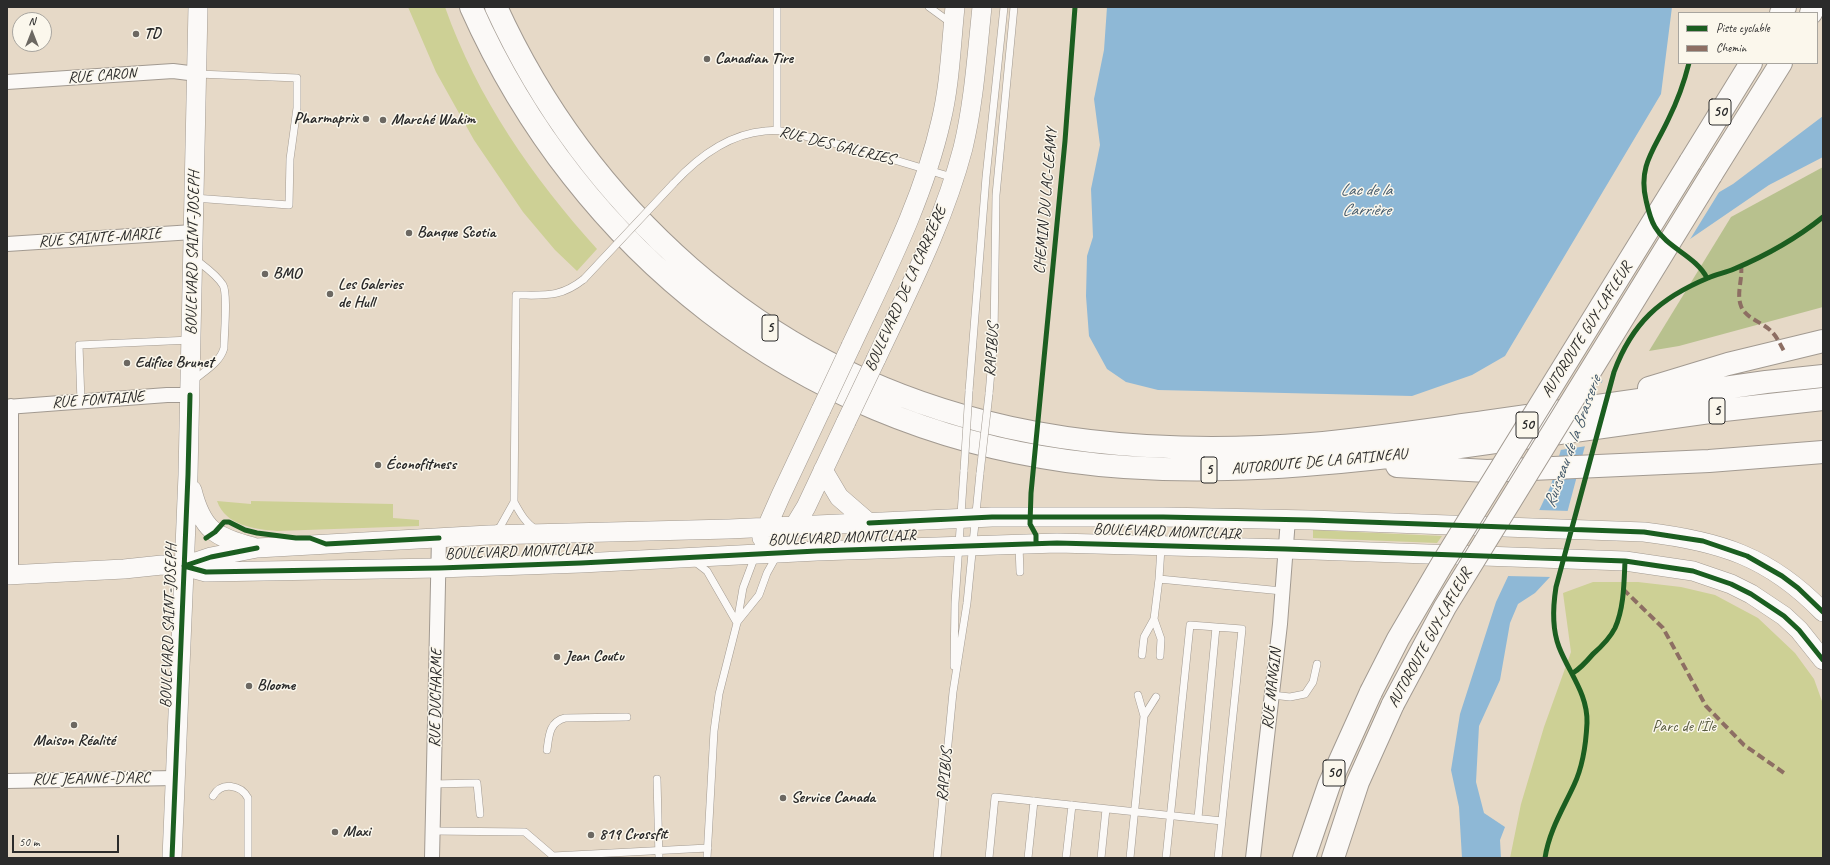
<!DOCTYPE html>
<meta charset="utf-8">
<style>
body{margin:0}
#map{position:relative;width:1830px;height:865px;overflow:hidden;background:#e6d9c7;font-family:Caveat,sans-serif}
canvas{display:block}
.frame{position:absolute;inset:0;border:8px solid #2b2b2b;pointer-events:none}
.legend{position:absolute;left:1678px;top:12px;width:140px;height:52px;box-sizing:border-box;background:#fbf7ec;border:1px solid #a8a59f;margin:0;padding:5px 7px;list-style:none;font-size:12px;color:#2b2b2b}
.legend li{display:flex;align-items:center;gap:8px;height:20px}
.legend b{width:20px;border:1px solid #a8a59f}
.north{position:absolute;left:12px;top:12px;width:40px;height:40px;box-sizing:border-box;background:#fbf7ec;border:1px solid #a8a59f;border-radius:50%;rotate:0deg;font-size:11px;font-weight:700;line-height:16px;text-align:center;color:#2b2b2b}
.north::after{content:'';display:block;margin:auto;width:14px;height:18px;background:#6c6862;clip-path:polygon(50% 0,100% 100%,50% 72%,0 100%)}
.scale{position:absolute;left:12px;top:835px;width:107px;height:18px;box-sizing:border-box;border:2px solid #2b2b2b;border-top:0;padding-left:5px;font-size:12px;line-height:14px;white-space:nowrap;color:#2b2b2b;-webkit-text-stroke:3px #fbf7ec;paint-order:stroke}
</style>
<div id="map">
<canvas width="1830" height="865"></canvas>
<div class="frame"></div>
<ul class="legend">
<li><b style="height:5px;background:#1b5e20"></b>Piste cyclable</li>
<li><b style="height:5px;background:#8d6e63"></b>Chemin</li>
</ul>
<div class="north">N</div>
<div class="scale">50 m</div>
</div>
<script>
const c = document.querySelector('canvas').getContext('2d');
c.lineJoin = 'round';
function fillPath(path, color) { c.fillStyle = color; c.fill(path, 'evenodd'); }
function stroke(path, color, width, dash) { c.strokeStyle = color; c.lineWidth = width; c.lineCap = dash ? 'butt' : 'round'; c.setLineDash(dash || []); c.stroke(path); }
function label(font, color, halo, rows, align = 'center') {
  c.font = font + ' Caveat,sans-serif'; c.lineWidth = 3; c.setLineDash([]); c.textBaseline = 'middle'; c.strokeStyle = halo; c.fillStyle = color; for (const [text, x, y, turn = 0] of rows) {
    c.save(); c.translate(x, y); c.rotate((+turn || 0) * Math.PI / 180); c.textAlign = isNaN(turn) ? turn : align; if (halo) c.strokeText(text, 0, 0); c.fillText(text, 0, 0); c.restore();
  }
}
fillPath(new Path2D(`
 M408 7H445C477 98 533 178 597 249L577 271 555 250 523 212 474 140 436 72Z
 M217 501 251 504V501L393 504V518L419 520V526L277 531C255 529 226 526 217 501Z
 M1313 530 1442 536 1437 543 1313 538Z
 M1593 582H1638L1681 587 1715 595 1758 618 1795 653 1814 679 1823 704V858H1510L1521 804 1544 727 1571 652 1563 593Z`), '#cdd095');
fillPath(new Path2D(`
 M1823 167V307L1679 346 1649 351 1731 217Z`), '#b8c18e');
fillPath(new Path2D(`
 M1107 7H1672L1661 94 1505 356 1472 375 1412 396 1158 390 1126 382 1107 369 1089 336 1086 296 1087 256 1093 237 1091 189 1100 145 1094 99 1104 50Z
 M1823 116V157L1769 185 1674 250 1605 371 1550 577 1535 593 1518 604 1510 623 1500 680 1479 726 1476 782 1484 813 1505 827 1500 840 1501 858H1462L1459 807 1451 770 1460 714 1496 602 1551 485 1588 353 1677 217 1733 184Z`), '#8eb8d6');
fillPath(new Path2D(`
 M1721 189 1689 241 1675 251 1607 372 1601 383H1604L1587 446 1560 450 1558 454 1586 353 1656 240 1676 215Z
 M1538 510 1570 511 1552 577 1507 576Z`), '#e6d9c7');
const lane = new Path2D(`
 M929 7 951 23
 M777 130V7
 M673 184C697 158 729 134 765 131 783 129 800 135 816 139 862 149 908 164 954 178
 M194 198 289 205 290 159 297 108V78L198 74
 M193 381C204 371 220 363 224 348 224 335 228 294 223 285 216 274 205 267 195 259
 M969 391 986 177 1004 7
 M989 394 994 337 996 195 1014 7
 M81 402 79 345 191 340
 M537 530C526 524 520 513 514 502L516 295C545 295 560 298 584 279
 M493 531 500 527 514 502
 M1019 546 1020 572
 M694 561 707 571 737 623
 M1159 579 1282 591
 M1154 619 1161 639 1160 656
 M738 621 759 595 767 573 777 555
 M1142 655 1144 637 1154 619 1159 579 1163 517
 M954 666 955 603 964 470
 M1138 695 1144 716 1156 697
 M1272 695 1290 697 1305 694 1313 682 1317 664
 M547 750C549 736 549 722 565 718L627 717
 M657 779 659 858
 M434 784 477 783 480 814
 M213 796C222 781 241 785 248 798V858
 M1198 818 1216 627
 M433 831 525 832 553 856 708 848
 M707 858 714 731 719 694 737 623 743 588 755 556
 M937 858 953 692 967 603 980 473
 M989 858 995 797 1222 821
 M1028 858 1034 801
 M1066 858 1072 805
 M1101 858 1106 809
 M1130 858 1144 716
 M1166 858 1190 625 1242 629 1218 858`);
const street = new Path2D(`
 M7 82 173 71 197 74
 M7 244 193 232
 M7 407 167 395H190
 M11 575V406
 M7 781 175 778
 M432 858 439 538
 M1253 858 1280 624 1288 519`);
const secondary = new Path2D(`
 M851 346C885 273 923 200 941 121 950 84 951 45 955 7
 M876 359C908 291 944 221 963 148 974 102 977 54 982 7
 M823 470 839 497 869 523
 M192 490C202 530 215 537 253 547
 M789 535 806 507 846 422
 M762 538 781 495 821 410
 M184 566 211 557 257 548 489 535 729 529 992 517H1163L1310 520 1644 532C1719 541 1769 556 1823 612
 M7 575 124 569 162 565 184 566 206 572 439 568 581 563 817 551 1057 543 1286 549 1625 561 1693 571 1731 584 1751 594 1784 616 1799 630 1823 660
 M172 858 188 475 198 7`);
const highway = new Path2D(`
 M471 7C580 252 799 424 1067 461 1174 476 1281 469 1388 457L1724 410 1823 399
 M496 7C542 108 607 195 690 268 868 423 1082 462 1311 444 1369 439 1427 430 1485 422 1578 409 1672 396 1766 382L1823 376
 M1781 13 1785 7
 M1811 13 1814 7
 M1690 162 1751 63
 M1711 175 1781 63
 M1649 388 1728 364 1823 341
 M1397 466 1487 471 1709 461 1823 452
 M1304 858 1329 785 1371 692
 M1333 858 1358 782 1393 704`);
stroke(lane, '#a29a91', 8);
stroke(street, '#a29a91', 16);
stroke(secondary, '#a29a91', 20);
stroke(highway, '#a29a91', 24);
stroke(lane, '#fbf9f7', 7);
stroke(street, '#fbf9f7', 14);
stroke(secondary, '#fbf9f7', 19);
stroke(highway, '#fbf9f7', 22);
const laneBridge = new Path2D(`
 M584 279 673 184
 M964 470 969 391
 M980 473 989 394`);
const secondaryBridge = new Path2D(`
 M821 410 851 346
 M846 422 876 359`);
const highwayBridge = new Path2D(`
 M1371 692 1398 639 1442 564 1690 162
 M1393 704 1445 607 1711 175`);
stroke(laneBridge, '#a29a91', 8, []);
stroke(secondaryBridge, '#a29a91', 20, []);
stroke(highwayBridge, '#a29a91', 24, []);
stroke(laneBridge, '#fbf9f7', 7);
stroke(secondaryBridge, '#fbf9f7', 19);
stroke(highwayBridge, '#fbf9f7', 22);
stroke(new Path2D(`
 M1741 265C1743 279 1736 293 1741 306 1746 319 1763 322 1772 332 1777 337 1780 344 1784 351
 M1623 589 1663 628 1706 706 1744 745 1787 775`), '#8d6e63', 4, [8, 4]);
stroke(new Path2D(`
 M1689 63C1684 83 1677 102 1668 120 1654 150 1638 166 1646 200 1648 209 1650 219 1655 227 1667 248 1696 256 1707 278
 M869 523 992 517H1163L1310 520 1644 532 1703 541 1747 556 1782 576 1798 588 1823 612
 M206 538 215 532 224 522H229L245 530 257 533 296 538H310L326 544 439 538
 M1036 543V535L1030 524 1031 493 1065 141 1075 7
 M184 566 206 572 439 568 581 563 817 551 1057 543 1286 549 1625 561 1693 571 1731 584 1751 594 1784 616 1799 630 1823 660
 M184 566 211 557 257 548
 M1573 673C1581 668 1587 661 1593 654 1601 647 1610 638 1615 628 1624 608 1624 583 1625 561
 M172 858 188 475 190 395
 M1545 858C1549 831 1563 809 1574 785 1583 766 1586 744 1587 723 1588 694 1569 673 1559 647 1552 629 1553 606 1556 587L1614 372C1632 323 1660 298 1708 278 1716 274 1725 273 1734 269 1765 256 1797 238 1823 217`), '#1b5e20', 5);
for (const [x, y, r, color] of [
 [136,34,4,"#6c6862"],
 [707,59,4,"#6c6862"],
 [366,119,4,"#6c6862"],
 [383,120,4,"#6c6862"],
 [409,233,4,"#6c6862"],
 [265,274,4,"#6c6862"],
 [330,294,4,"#6c6862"],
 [127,363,4,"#6c6862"],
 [378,465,4,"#6c6862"],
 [557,657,4,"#6c6862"],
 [249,686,4,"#6c6862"],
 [74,725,4,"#6c6862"],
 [783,798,4,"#6c6862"],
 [335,832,4,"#6c6862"],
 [591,835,4,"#6c6862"]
]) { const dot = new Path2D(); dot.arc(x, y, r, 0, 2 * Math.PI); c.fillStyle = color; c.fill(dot); stroke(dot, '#fbf7ec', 1.5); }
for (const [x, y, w] of [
 [1720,112,22],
 [770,328,16],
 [1717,411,16],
 [1527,425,22],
 [1209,470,16],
 [1334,773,22]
]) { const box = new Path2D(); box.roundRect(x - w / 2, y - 13, w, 26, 3); c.fillStyle = '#fbf7ec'; c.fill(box); stroke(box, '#2b2b2b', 1); }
label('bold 15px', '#2b2b2b', null, [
 ["50",1720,112],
 ["5",770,328],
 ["5",1717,411],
 ["50",1527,425],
 ["5",1209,470],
 ["50",1334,773]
]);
label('bold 16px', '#2b2b2b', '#fbf7ec', [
 ["TD",144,34],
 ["Canadian Tire",715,59],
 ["Pharmaprix",358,119,"right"],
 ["Marché Wakim",391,120],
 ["Banque Scotia",417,233],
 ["BMO",273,274],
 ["Les Galeries",338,285],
 ["de Hull",338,303],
 ["Edifice Brunet",135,363],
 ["Éconofitness",386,465],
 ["Jean Coutu",565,657],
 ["Bloome",257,686],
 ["Maison Réalité",74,741,"center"],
 ["Service Canada",791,798],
 ["Maxi",343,832],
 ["819 Crossfit",599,835]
], 'left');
label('16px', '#2b2b2b', '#fbf7ec', [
 ["RUE CARON",102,76,-4],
 ["RUE DES GALERIES",837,146,14],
 ["CHEMIN DU LAC-LEAMY",1046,201,-85],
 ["RUE SAINTE-MARIE",100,238,-4],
 ["BOULEVARD SAINT-JOSEPH",193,253,-89],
 ["BOULEVARD DE LA CARRIÈRE",906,289,-66],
 ["AUTOROUTE GUY-LAFLEUR",1587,330,-58],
 ["RAPIBUS",992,350,-86],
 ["RUE FONTAINE",98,400,-4],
 ["AUTOROUTE DE LA GATINEAU",1319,462,-5],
 ["BOULEVARD MONTCLAIR",1167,532,2],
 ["BOULEVARD MONTCLAIR",842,538,-2],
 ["BOULEVARD MONTCLAIR",519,552,-2],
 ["BOULEVARD SAINT-JOSEPH",169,626,-88],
 ["AUTOROUTE GUY-LAFLEUR",1430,638,-61],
 ["RUE MANGIN",1272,689,-84],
 ["RUE DUCHARME",436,698,-89],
 ["RAPIBUS",945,775,-85],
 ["RUE JEANNE-D'ARC",91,779,-1]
]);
label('16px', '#565a3e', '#fbf7ec', [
 ["Parc de l'Île",1684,727]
]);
label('italic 17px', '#415769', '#fbf7ec', [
 ["Lac de la",1366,191],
 ["Carrière",1366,211],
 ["Ruisseau de la Brasserie",1573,442,-70]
]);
</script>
